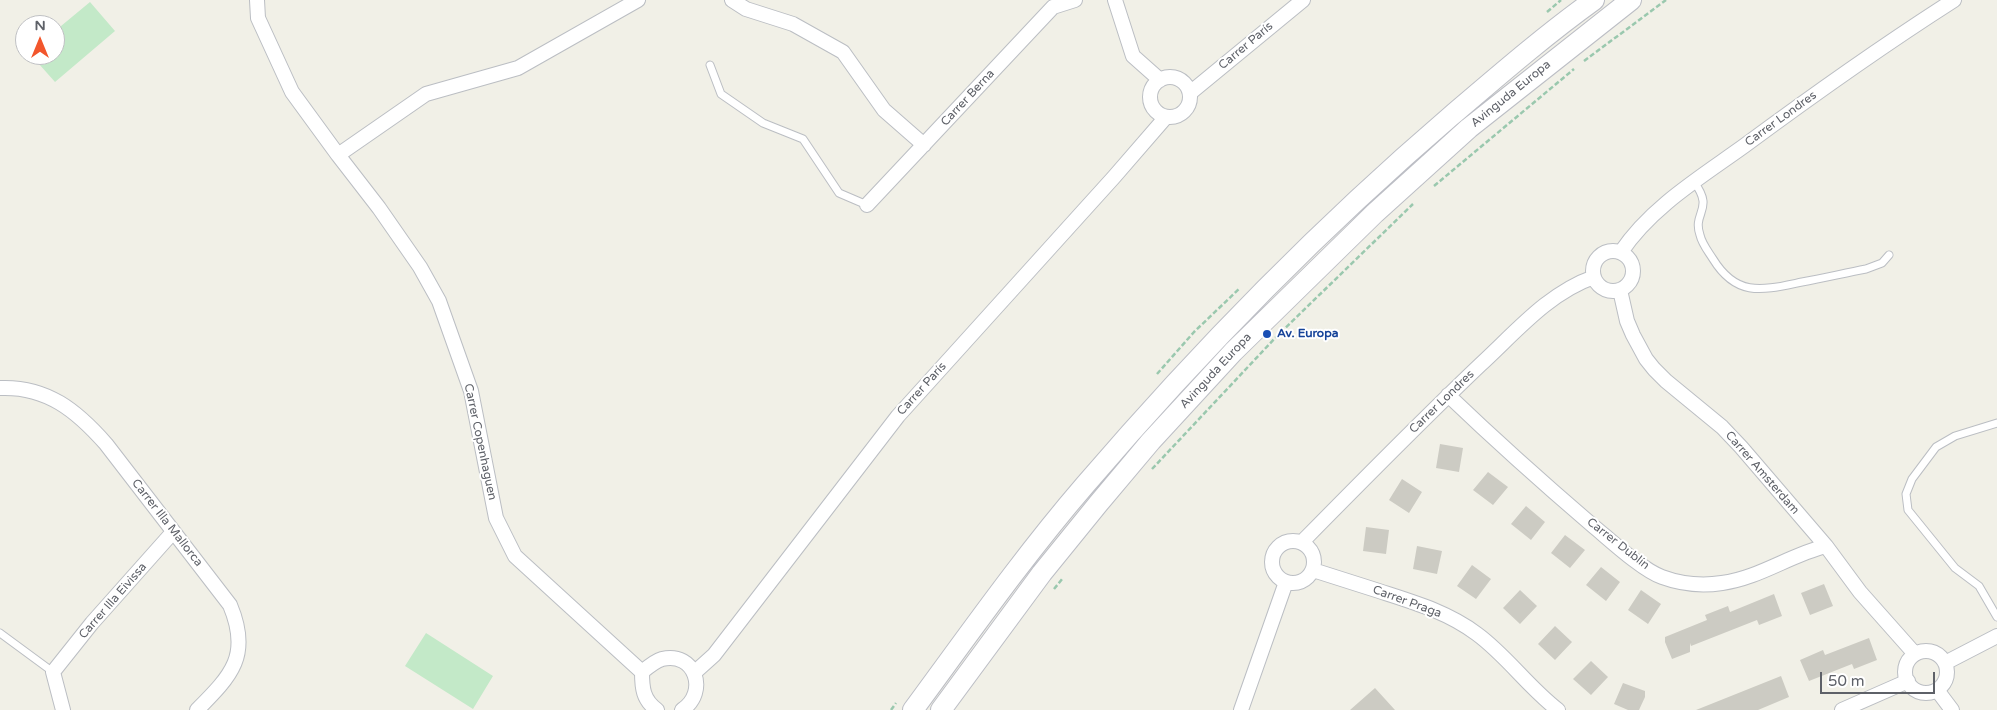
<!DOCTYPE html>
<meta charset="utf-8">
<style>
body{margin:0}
#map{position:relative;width:1997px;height:710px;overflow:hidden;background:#f1f0e7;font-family:"Varela Round",sans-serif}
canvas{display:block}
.north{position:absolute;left:15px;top:15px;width:50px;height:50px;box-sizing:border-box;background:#fff;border:1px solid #bfc0c3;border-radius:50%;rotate:0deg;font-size:14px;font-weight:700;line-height:20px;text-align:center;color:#5e6168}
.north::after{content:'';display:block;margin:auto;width:18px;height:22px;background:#f2562c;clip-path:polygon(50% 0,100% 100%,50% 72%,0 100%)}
.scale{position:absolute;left:1820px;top:672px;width:115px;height:22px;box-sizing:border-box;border:2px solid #5e6168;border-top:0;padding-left:6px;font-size:15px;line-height:18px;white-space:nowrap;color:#5e6168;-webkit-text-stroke:4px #fff;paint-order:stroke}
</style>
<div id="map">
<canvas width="1997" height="710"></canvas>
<div class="north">N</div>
<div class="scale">50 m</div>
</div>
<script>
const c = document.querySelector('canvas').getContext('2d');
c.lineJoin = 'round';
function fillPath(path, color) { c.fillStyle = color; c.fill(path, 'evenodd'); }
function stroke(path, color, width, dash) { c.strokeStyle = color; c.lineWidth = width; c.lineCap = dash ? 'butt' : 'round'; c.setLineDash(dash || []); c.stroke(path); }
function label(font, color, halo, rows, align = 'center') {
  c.font = font + ' "Varela Round",sans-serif'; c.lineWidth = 4; c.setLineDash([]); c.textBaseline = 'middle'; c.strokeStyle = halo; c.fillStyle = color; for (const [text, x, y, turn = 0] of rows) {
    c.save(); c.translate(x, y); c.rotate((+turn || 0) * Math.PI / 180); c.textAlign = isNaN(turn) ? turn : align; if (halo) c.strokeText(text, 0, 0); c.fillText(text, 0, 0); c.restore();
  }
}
fillPath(new Path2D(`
 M90 2 115 31 55 82 31 55H55V31Z
 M426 633 493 676 473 709 405 666Z`), '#c3e9c8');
fillPath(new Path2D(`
 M1440 444 1463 448 1459 472 1436 468Z
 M1488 472 1508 487 1493 505 1473 490Z
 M1402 479 1422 492 1409 513 1389 500Z
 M1526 506 1545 522 1531 540 1511 524Z
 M1366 527 1389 530 1386 554 1363 551Z
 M1565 535 1585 550 1570 568 1551 553Z
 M1417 546 1442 551 1437 574 1413 569Z
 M1472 565 1491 579 1476 599 1457 586Z
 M1601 567 1620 582 1606 601 1586 585Z
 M1824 584 1833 606 1810 615 1801 593Z
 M1520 590 1537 606 1520 624 1503 608Z
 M1641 590 1661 604 1648 624 1628 610Z
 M1774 594 1782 616 1759 625 1757 620 1691 646 1690 643V652L1672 659 1665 642V637L1707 620 1705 615 1728 606 1730 612Z
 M1555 626 1572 642 1555 660 1538 644Z
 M1869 638 1877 660 1854 669 1852 664 1809 681 1800 660 1823 650 1825 655Z
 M1591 661 1608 677 1591 695 1573 679Z
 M1781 676 1789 697 1758 710H1696Z
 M1623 683 1645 691V697L1639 710H1628L1614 704Z
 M1375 688 1395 710H1350Z`), '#cccbc3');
const lane = new Path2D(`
 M710 65 721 94 763 123 803 139 839 193 867 205
 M1694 182C1715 210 1692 212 1700 235 1702 244 1708 251 1713 259 1737 298 1763 290 1802 282 1824 278 1845 273 1866 269L1882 263 1889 255
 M1997 423 1955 436 1936 447 1912 479 1906 494 1908 510 1955 568 1979 586 1997 617
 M0 633 53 672`);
const street = new Path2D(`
 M257 0 258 18 292 92 338 155 379 208 420 267 439 301 471 391 496 518 515 556 642 672
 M732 0 746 9 793 24 843 52 884 110 924 145
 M1115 0 1133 56 1160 80
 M1150 97a20 20 0 1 1 40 0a20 20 0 1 1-40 0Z
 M1190 93 1303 0
 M338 155 426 94 518 68 638 0
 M867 205 1053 7 1075 0
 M1593 271a20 20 0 1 1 40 0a20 20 0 1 1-40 0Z
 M1621 252C1651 207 1701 177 1744 146 1813 95 1882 46 1954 0
 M1620 290 1627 321 1633 335 1646 359 1654 369 1666 381 1722 427 1741 447 1826 546 1860 592 1915 654
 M0 388C47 386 77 411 106 444L230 605C251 655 232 675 197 710
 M1448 395C1495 440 1543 483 1592 525 1609 539 1642 570 1662 577 1681 584 1702 586 1722 583 1759 578 1790 555 1826 546
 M1272 562a21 21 0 1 1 42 0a21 21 0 1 1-42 0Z
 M1302 542C1361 482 1419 423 1480 365 1515 333 1548 293 1594 277
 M1313 570C1335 577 1357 584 1379 591 1413 602 1448 612 1477 634 1507 656 1528 687 1558 710
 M1905 672a21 21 0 1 1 42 0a21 21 0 1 1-42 0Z
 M1945 663 1997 636
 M694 673 714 655 898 416 1114 177 1166 117
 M1937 690 1952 710
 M63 710 53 672 92 623 173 532
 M657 710C643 700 642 688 642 672 648 667 655 661 662 659 695 651 709 692 682 710
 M1241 710 1286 582
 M1842 710 1908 681`);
const secondary = new Path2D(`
 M913 710C969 634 1023 557 1085 485 1199 352 1318 230 1451 116 1498 76 1544 36 1594 0
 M941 710 1042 573 1098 504 1151 441 1233 352 1375 213 1469 128 1631 0`);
stroke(lane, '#bbbec3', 9);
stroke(street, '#bbbec3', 16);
stroke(secondary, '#bcbec5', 22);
stroke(new Path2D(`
 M1547 12 1561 0
 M1584 61 1666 0
 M1434 186 1574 69
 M1157 374 1194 332 1240 288
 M1152 469 1277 336 1413 204
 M1054 589 1063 578
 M891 710 896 703`), '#9ac8ae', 2.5, [5, 2.5]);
stroke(lane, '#fff', 7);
stroke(street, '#fff', 14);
stroke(secondary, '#fff', 20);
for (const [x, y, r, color] of [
 [1267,334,5,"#1a4fb4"]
]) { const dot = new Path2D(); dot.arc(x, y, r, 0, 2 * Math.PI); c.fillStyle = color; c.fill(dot); stroke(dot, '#fff', 2); }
label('12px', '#5e6168', '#fff', [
 ["Carrer París",1246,46,-40],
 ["Avinguda Europa",1511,94,-39],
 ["Carrer Berna",968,98,-47],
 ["Carrer Londres",1781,119,-36],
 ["Avinguda Europa",1216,371,-47],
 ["Carrer París",922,389,-48],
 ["Carrer Londres",1442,402,-44],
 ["Carrer Copenhaguen",480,442,78],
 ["Carrer Amsterdam",1762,473,49],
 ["Carrer Illa Mallorca",167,523,52],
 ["Carrer Dublín",1618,544,38],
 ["Carrer Illa Eivissa",113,601,-49],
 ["Carrer Praga",1407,602,20]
]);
label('bold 12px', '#164399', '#fff', [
 ["Av. Europa",1277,334]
], 'left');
</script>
